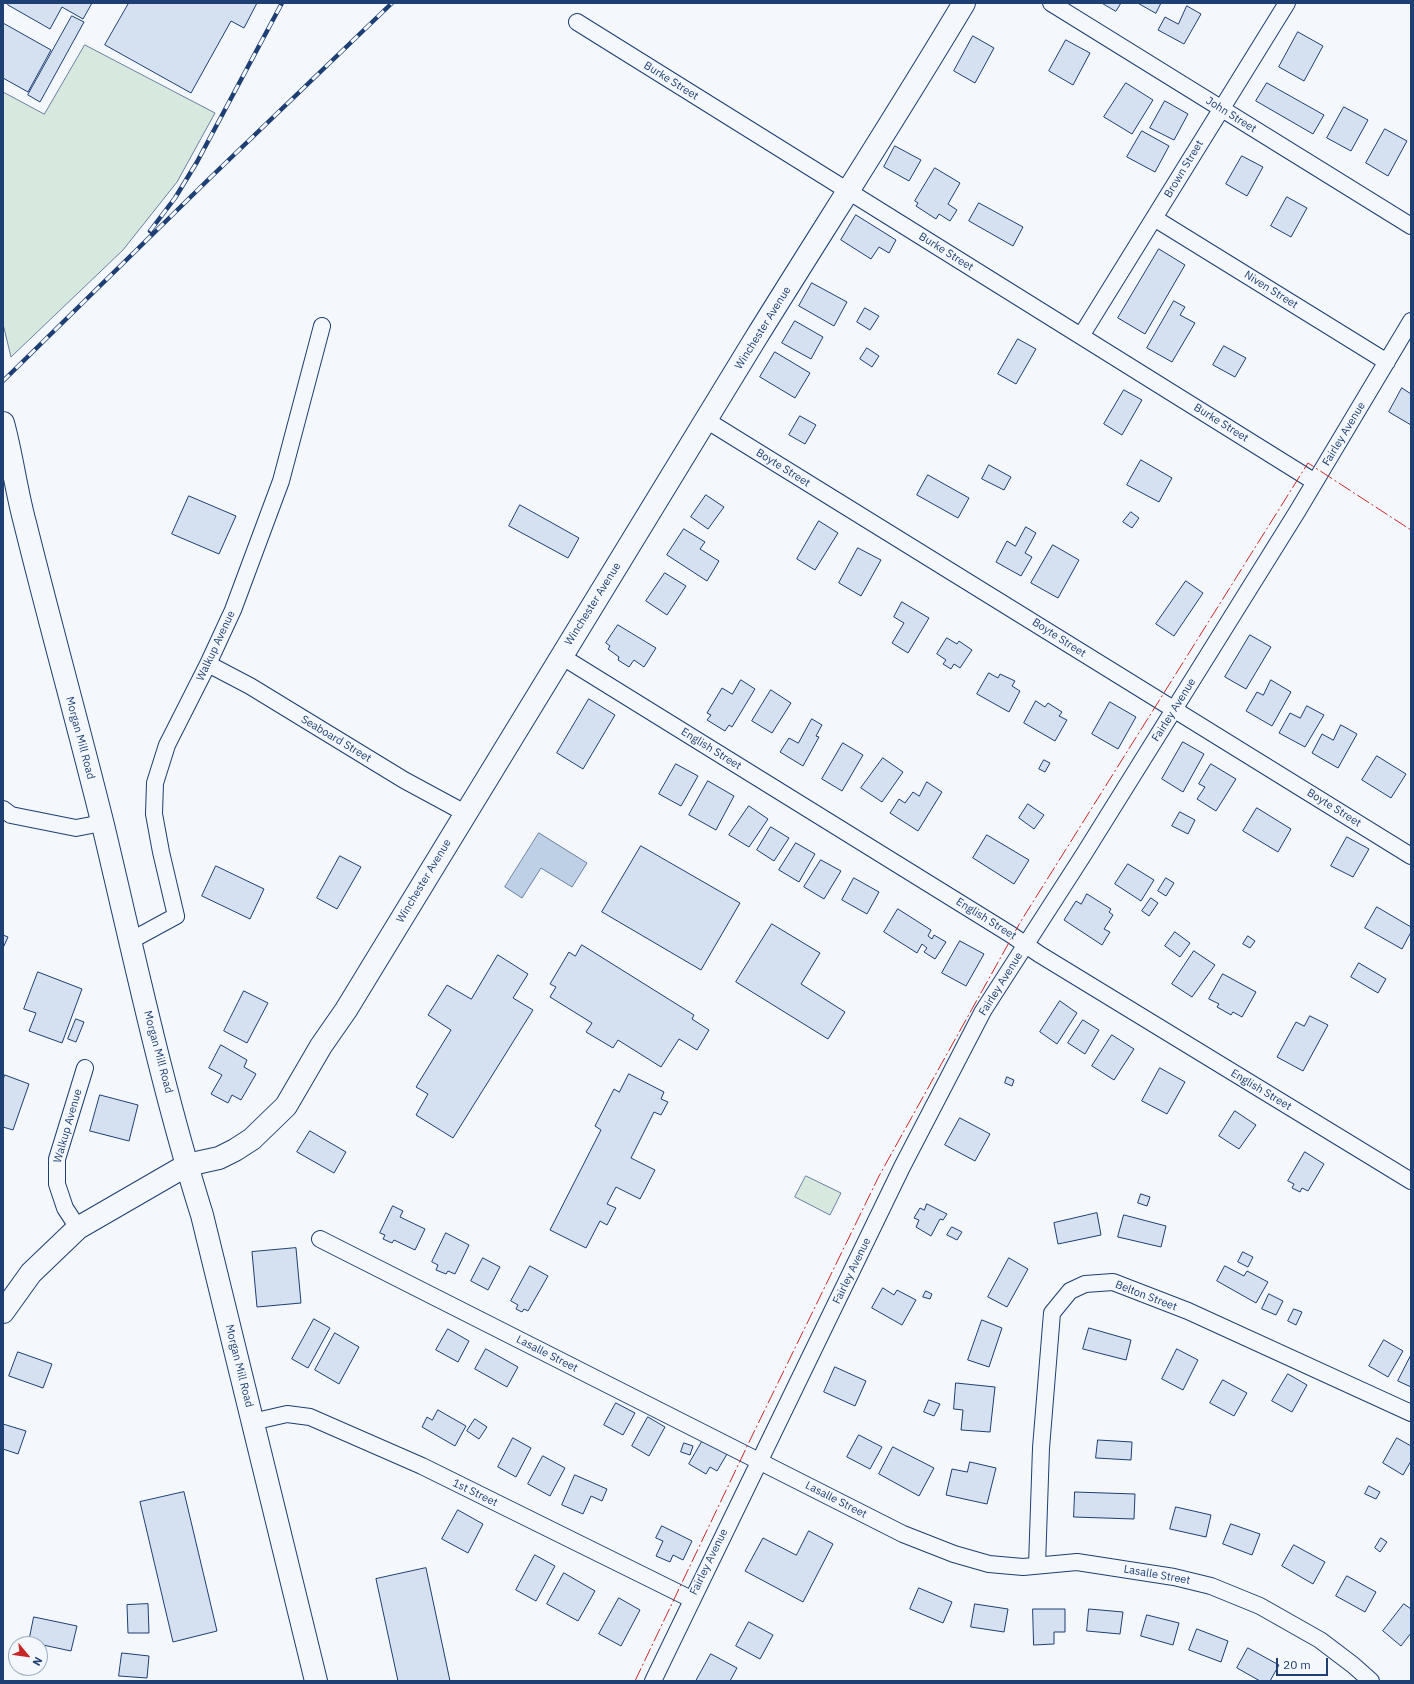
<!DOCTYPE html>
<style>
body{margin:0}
#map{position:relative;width:1414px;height:1684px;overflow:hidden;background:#f4f7fb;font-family:"IBM Plex Sans",sans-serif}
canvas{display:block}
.frame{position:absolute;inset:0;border:4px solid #1d3f73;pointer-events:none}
.north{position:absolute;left:8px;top:1636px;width:40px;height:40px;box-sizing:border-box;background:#f4f7fb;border:1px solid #9eadc5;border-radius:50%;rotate:119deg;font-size:11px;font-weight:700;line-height:16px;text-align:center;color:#1d3f73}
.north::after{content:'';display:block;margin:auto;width:14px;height:18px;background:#c62828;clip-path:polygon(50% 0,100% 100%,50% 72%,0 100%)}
.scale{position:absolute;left:1276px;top:1658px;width:52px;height:18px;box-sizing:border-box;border:2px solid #1d3f73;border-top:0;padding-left:5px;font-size:12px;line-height:14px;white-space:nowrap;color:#1d3f73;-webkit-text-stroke:3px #f4f7fb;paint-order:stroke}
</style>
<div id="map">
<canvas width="1414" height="1684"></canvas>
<div class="frame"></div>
<div class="north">N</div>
<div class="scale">20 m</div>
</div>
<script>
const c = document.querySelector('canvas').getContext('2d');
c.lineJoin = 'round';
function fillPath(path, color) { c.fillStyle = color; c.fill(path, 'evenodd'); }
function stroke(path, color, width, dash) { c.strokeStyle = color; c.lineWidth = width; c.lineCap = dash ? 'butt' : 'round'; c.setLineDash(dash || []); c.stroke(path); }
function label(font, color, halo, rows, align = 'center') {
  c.font = font + ' "IBM Plex Sans",sans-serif'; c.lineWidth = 3; c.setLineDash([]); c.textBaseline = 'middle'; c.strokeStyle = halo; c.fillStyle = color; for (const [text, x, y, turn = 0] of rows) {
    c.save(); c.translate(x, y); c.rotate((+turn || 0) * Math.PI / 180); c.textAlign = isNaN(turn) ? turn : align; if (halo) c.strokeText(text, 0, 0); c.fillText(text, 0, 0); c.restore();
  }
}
const green = new Path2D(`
 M85 45 215 113 177 182 123 250 11 357 3 324V92L44 114Z
 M806 1176 841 1193 830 1215 795 1197Z`);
fillPath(green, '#d7e8df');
stroke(green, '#687fa3', 1);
const water = new Path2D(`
 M539 833 587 863 572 887 541 868 522 898 505 887Z`);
fillPath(water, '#bed0e5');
stroke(water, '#687fa3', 1);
const building = new Path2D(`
 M9 3H92L83 19 62 7 50 29 8 5Z
 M129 3H257L244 28 231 21 191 93 105 45Z
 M1102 3H1121L1116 11Z
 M1138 3H1161L1156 13Z
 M1187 6 1201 14 1184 44 1158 30 1165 17 1178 24Z
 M72 16 84 22 40 102 28 95Z
 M3 23 51 50 28 92 3 78Z
 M1298 32 1323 46 1304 81 1279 67Z
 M973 36 994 48 975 83 954 71Z
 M1066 40 1090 53 1073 85 1049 71Z
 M1126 83 1153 100 1132 134 1104 117Z
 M1267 83 1324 115 1313 134 1256 101Z
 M1165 101 1188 114 1174 140 1150 128Z
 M1344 107 1368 120 1351 151 1327 138Z
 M1385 129 1407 141 1388 176 1366 163Z
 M1142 131 1169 146 1155 172 1127 157Z
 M895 146 921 160 909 181 884 167Z
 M1242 156 1263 167 1247 196 1226 184Z
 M935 168 960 183 948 204 957 210 950 221 939 214 936 219 916 206 918 203 915 201Z
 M1287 197 1307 208 1291 237 1271 226Z
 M979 203 1023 227 1013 246 969 221Z
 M856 215 896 240 889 253 879 247 871 259 841 240Z
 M1159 249 1185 265 1145 334 1118 318Z
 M812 283 847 302 834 326 799 306Z
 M1174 301 1185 307 1180 315 1195 323 1172 362 1147 348Z
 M865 308 879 316 870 330 857 322Z
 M795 321 823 337 811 359 782 343Z
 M1018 339 1036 349 1016 384 998 374Z
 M1224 346 1246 358 1235 377 1213 365Z
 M867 348 879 356 872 367 860 359Z
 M775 352 810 373 795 398 760 377Z
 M1402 388 1411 394V425L1389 412Z
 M1124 390 1142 400 1122 435 1104 424Z
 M800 416 816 425 805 444 789 435Z
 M1141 460 1172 478 1159 502 1127 485Z
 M989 465 1011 477 1004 490 982 479Z
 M928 475 969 498 958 518 917 495Z
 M706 495 724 507 708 529 691 517Z
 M189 496 236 516 219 554 172 534Z
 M520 505 579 538 568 558 509 526Z
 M1131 512 1139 518 1132 528 1123 522Z
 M819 521 838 533 815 570 797 559Z
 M1026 527 1036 533 1025 553 1032 557 1021 576 996 562 1007 541 1015 546Z
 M684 529 705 542 700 549 719 561 707 581 667 555Z
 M1053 545 1079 560 1058 598 1031 583Z
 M858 548 881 560 861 596 839 583Z
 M665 573 686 586 667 615 646 601Z
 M1186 581 1203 593 1174 636 1156 624Z
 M902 602 929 618 908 653 892 643 904 623 894 617Z
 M618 625 656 648 644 667 634 660 629 667 618 660 619 657 608 649 610 646 606 643Z
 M1250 635 1271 647 1246 689 1225 677Z
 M947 638 957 644 959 641 972 650 960 668 954 664 951 669 943 664 946 660 937 654Z
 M989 673 998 678 1000 674 1015 681 1012 686 1020 691 1009 712 977 694Z
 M741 680 755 689 732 727 729 725 725 731 707 720 711 715 707 713 722 688 732 694Z
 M1271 680 1291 692 1272 726 1246 711 1257 692 1263 695Z
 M771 690 791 703 772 733 752 721Z
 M589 699 615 715 583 769 557 753Z
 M1036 701 1045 707 1048 703 1062 712 1059 716 1067 720 1055 741 1024 723Z
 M1110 702 1136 717 1118 749 1092 734Z
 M1307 706 1324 715 1305 747 1279 733 1290 713 1300 718Z
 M812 719 822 725 816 736 819 737 803 766 780 752 789 738 798 743Z
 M1341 725 1357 734 1338 768 1312 753 1322 734 1333 740Z
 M1183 742 1204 754 1183 792 1162 779Z
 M843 743 863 755 842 791 822 779Z
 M1377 756 1406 774 1391 798 1362 780Z
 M883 758 903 772 882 802 861 788Z
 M1044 760 1050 763 1045 772 1039 769Z
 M676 764 698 776 681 806 659 794Z
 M1211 764 1236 779 1216 811 1197 799 1205 787 1199 784Z
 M708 781 734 796 716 830 689 815Z
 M927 782 942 792 918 831 890 813 899 799 905 803 913 792 919 796Z
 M1028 804 1044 815 1034 829 1019 818Z
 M749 806 768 819 749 847 729 835Z
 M1257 808 1291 829 1278 852 1243 831Z
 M1180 812 1195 820 1188 834 1172 826Z
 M771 827 789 838 774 861 757 850Z
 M987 835 1029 860 1014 884 973 858Z
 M1347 837 1369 849 1353 877 1331 866Z
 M796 843 815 854 799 882 779 870Z
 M641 846 740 903 701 970 602 912Z
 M340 856 361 867 337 909 317 898Z
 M821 860 841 871 824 899 804 887Z
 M1128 864 1154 880 1141 901 1115 884Z
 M216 866 264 889 250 919 202 896Z
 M854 878 879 892 867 914 842 900Z
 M1166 878 1174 883 1166 896 1158 891Z
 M1087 894 1111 909 1109 912 1113 915 1104 929 1110 932 1102 945 1064 920 1076 901 1081 904Z
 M1151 898 1158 903 1149 916 1142 911Z
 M1377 907 1411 927V932L1402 949 1365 928Z
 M898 909 931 930 928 936 932 939 934 935 946 942 935 959 924 952 927 948 922 944 917 953 884 932Z
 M772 924 820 953 801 984 845 1012 828 1039 736 982Z
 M1175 932 1190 943 1180 957 1165 946Z
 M3 935 8 937 3 948Z
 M1248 936 1255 941 1250 948 1243 944Z
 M960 941 984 954 966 986 942 973Z
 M582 945 694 1015 692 1019 709 1030 697 1050 679 1039 661 1067 618 1040 613 1048 586 1032 592 1023 550 997 556 987 550 984 569 952 575 956Z
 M1194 951 1215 965 1192 997 1172 984Z
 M498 955 528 974 513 998 533 1010 453 1138 416 1115 428 1094 416 1087 451 1030 428 1015 447 985 471 999Z
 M1359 963 1386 979 1378 993 1351 977Z
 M38 972 82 989 62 1043 29 1031 36 1013 24 1009Z
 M1223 974 1256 992 1242 1017 1233 1012 1231 1015 1217 1007 1219 1004 1209 999Z
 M244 991 268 1003 247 1043 224 1031Z
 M1060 1001 1077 1013 1057 1044 1040 1032Z
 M1310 1016 1328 1025 1303 1071 1277 1057 1296 1022 1304 1026Z
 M76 1019 84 1022 76 1042 68 1039Z
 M1083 1020 1099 1030 1085 1054 1068 1043Z
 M1112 1035 1134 1049 1114 1080 1092 1066Z
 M221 1045 247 1060 244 1067 256 1074 241 1100 232 1095 228 1103 211 1094 222 1075 209 1068Z
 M1160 1068 1185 1082 1167 1114 1142 1101Z
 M629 1074 664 1092 661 1099 668 1102 661 1115 654 1112 631 1158 655 1170 640 1199 616 1187 607 1204 616 1208 607 1225 600 1221 586 1248 550 1230 601 1130 595 1126 614 1089 619 1092Z
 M5 1075 29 1084 13 1130 3 1127V1080Z
 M1007 1077 1014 1080 1012 1086 1005 1083Z
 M100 1095 138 1105 129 1141 90 1131Z
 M1235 1111 1256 1125 1239 1149 1219 1136Z
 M960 1118 990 1134 975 1161 945 1145Z
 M310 1131 346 1152 334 1173 297 1152Z
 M1305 1152 1324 1164 1308 1191 1302 1188 1300 1192 1292 1188 1294 1184 1288 1181Z
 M1141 1194 1150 1197 1147 1206 1138 1203Z
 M927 1204 947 1214 943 1220 940 1219 931 1236 916 1227 919 1220 914 1218 920 1208 924 1210Z
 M393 1206 403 1211 400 1217 425 1229 415 1250 394 1240 392 1243 383 1239 385 1235 380 1233Z
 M1097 1213 1101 1235 1058 1244 1054 1223Z
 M1124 1215 1166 1226 1161 1247 1118 1237Z
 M952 1227 962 1232 957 1240 947 1235Z
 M446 1233 469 1245 455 1274 448 1271 446 1274 436 1270 438 1265 432 1262Z
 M296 1248 301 1303 257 1307 252 1252Z
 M1243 1252 1253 1257 1248 1267 1238 1262Z
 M483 1258 500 1267 488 1290 471 1281Z
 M1009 1258 1028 1269 1007 1307 988 1297Z
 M530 1266 548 1276 528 1311 524 1309 522 1312 516 1309 518 1305 511 1301Z
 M1225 1266 1244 1276 1247 1271 1268 1282 1256 1303 1217 1281Z
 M883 1288 894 1295 897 1290 916 1300 902 1325 872 1308Z
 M926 1291 932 1294 930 1299 923 1297Z
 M1269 1294 1283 1301 1276 1315 1262 1309Z
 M1294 1309 1302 1312 1296 1325 1288 1321Z
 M314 1319 330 1328 308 1368 292 1359Z
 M982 1320 1002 1328 989 1367 968 1360Z
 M1089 1328 1131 1340 1126 1360 1083 1349Z
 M448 1329 469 1341 458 1362 436 1350Z
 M335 1333 359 1347 339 1384 315 1370Z
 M1384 1340 1403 1351 1388 1377 1369 1366Z
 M486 1349 518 1367 507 1387 475 1369Z
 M1177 1349 1198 1360 1183 1390 1162 1379Z
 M18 1352 52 1364 43 1388 9 1376Z
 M1411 1355V1387L1398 1381Z
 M835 1367 866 1381 855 1406 824 1392Z
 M1288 1374 1307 1385 1292 1412 1272 1401Z
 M1223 1380 1247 1393 1234 1416 1210 1403Z
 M956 1383 995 1387 990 1432 961 1430 963 1410 954 1409Z
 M929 1400 940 1404 934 1416 924 1412Z
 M616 1403 635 1413 623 1435 604 1425Z
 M438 1410 466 1426 455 1446 422 1427 427 1417 432 1420Z
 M648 1417 665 1427 649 1456 632 1446Z
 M475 1419 487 1427 479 1439 467 1431Z
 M3 1424 26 1431 18 1454 3 1449Z
 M859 1435 882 1447 870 1469 847 1457Z
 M513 1438 531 1448 516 1477 498 1467Z
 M1397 1438 1411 1446V1461L1403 1475 1383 1463Z
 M703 1440 727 1454 717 1471 710 1467 706 1474 689 1464Z
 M1098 1440 1132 1442 1131 1460 1096 1458Z
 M684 1443 693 1446 690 1455 681 1452Z
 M893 1447 934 1468 919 1496 879 1474Z
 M543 1456 565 1468 550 1496 528 1484Z
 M970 1462 996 1468 987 1504 946 1495 952 1469 967 1472Z
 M575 1475 607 1489 602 1501 591 1496 583 1514 562 1505Z
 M1369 1486 1380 1492 1376 1499 1365 1494Z
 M184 1492 217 1631 173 1642 140 1502Z
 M1075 1492 1135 1494 1134 1519 1074 1517Z
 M1176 1507 1211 1515 1206 1537 1170 1529Z
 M458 1510 483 1524 468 1553 442 1539Z
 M1231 1524 1260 1534 1252 1555 1223 1544Z
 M662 1526 692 1541 683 1560 673 1555 670 1562 656 1556 663 1541 656 1538Z
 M809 1531 833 1544 803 1602 745 1571 763 1538 796 1555Z
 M1381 1538 1387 1542 1380 1552 1375 1548Z
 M1294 1545 1325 1562 1313 1584 1282 1566Z
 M535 1555 555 1566 536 1601 516 1590Z
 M426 1568 450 1681H398L376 1579Z
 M564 1573 595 1591 578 1621 547 1604Z
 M1347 1576 1376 1592 1365 1612 1336 1596Z
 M919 1588 952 1602 943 1623 910 1609Z
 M619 1598 640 1610 621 1646 599 1634Z
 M148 1604 149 1633H128L127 1605Z
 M975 1604 1008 1609 1004 1632 971 1627Z
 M1404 1604 1411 1609V1633L1401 1646 1383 1631Z
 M1033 1609H1065V1632H1054V1644L1034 1645Z
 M1089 1609 1123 1612 1120 1634 1087 1631Z
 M1147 1615 1179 1623 1173 1645 1141 1636Z
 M34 1617 77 1626 71 1651 29 1642Z
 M749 1622 773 1635 760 1659 736 1646Z
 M1197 1629 1228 1641 1221 1662 1189 1650Z
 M1248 1648 1279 1665 1270 1681H1260L1237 1668Z
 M122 1653 149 1656 147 1678 119 1676Z
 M711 1654 737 1668 730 1681H696Z`);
fillPath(building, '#d5e0f0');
stroke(building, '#1d3f73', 1);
const street = new Path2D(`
 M1051 3 1411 226
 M577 22 1315 482
 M1154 218 1387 362
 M1081 336 1287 3
 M706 420 1411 856
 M561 656 1010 934 1039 954 1411 1181
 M208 664 250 686 404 780 465 813
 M3 809 11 815 76 828 102 823
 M130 941 176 916 161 852 154 814 155 783 167 745 208 664 233 610 281 481 322 326
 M78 1228 65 1208 57 1184V1159L85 1068
 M320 1239 903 1534 954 1554 989 1564 1023 1567 1077 1562 1174 1577 1211 1586 1260 1606 1320 1640 1353 1665 1371 1681
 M252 1422 287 1414 310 1417 422 1466 691 1599
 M1037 1565 1041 1448 1052 1313 1070 1291 1085 1284 1113 1282 1188 1311 1411 1413
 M653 1681 902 1167 983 1011 1084 854 1297 512 1411 321`);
const secondary = new Path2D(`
 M3 423C12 456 16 490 25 523 50 624 78 724 103 825 134 955 162 1088 202 1215L316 1681
 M3 1312 31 1273 78 1228 187 1165 219 1158 235 1150 252 1139 286 1106 321 1046 346 1010C481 786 617 563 754 341 824 228 896 117 964 3`);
stroke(street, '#1d3f73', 18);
stroke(secondary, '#1d3f73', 24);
stroke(street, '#f4f7fb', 16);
stroke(secondary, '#f4f7fb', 22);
const rail = new Path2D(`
 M150 231 175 198 197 162 282 3
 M3 381 212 176 392 3`);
stroke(rail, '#1d3f73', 4.5);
stroke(rail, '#f4f7fb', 3, [9]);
stroke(new Path2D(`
 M635 1681 752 1436 879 1176 1021 921 1308 463 1411 530`), '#c62828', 1, [14, 3, 2, 3]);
label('11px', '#1d3f73', '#f4f7fb', [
 ["Burke Street",671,81,32],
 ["John Street",1231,115,32],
 ["Brown Street",1184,169,-59],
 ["Burke Street",946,252,32],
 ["Niven Street",1271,290,32],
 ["Winchester Avenue",763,328,-58],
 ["Burke Street",1221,423,32],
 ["Fairley Avenue",1344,434,-59],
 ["Boyte Street",783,468,32],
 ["Winchester Avenue",593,604,-58],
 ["Boyte Street",1059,638,33],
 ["Walkup Avenue",216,646,-65],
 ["Fairley Avenue",1174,710,-58],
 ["Morgan Mill Road",80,738,75],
 ["Seaboard Street",336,739,31],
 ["English Street",711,749,32],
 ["Boyte Street",1334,808,32],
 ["Winchester Avenue",424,881,-59],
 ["English Street",986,919,32],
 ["Fairley Avenue",1001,984,-58],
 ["Morgan Mill Road",158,1052,75],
 ["English Street",1261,1090,31],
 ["Walkup Avenue",68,1126,-74],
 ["Fairley Avenue",852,1271,-64],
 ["Belton Street",1146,1296,21],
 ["Lasalle Street",547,1354,27],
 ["Morgan Mill Road",239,1366,76],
 ["1st Street",475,1493,26],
 ["Lasalle Street",836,1500,27],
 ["Fairley Avenue",709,1562,-64],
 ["Lasalle Street",1157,1575,10]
]);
</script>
